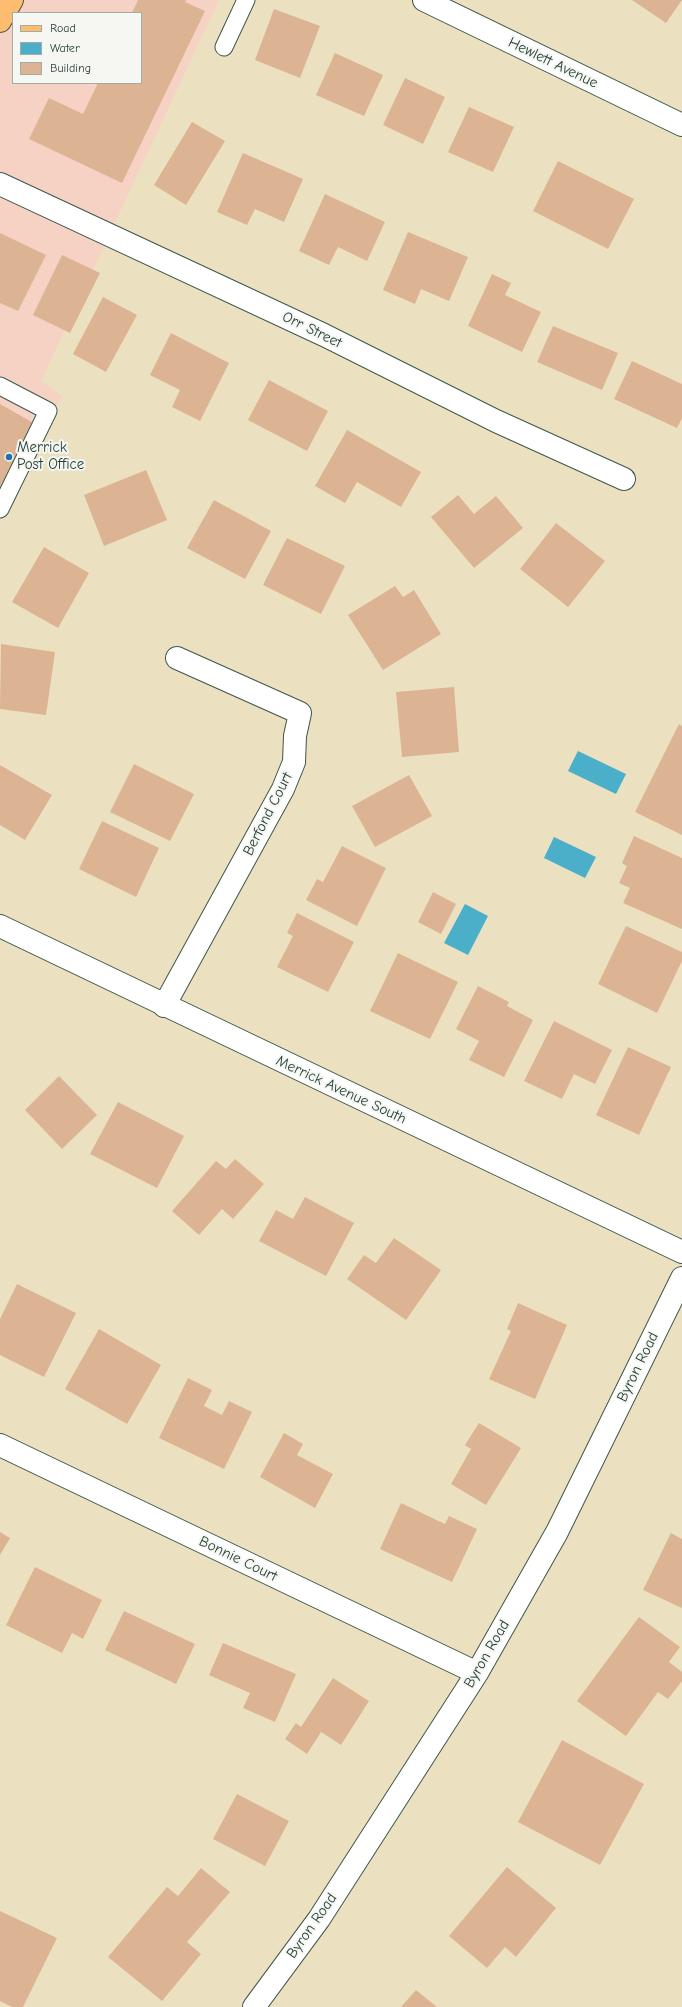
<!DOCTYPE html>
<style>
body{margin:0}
#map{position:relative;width:682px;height:2007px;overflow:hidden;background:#ebe1c0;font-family:"Comic Neue",sans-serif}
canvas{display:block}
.legend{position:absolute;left:12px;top:12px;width:130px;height:72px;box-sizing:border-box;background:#f6f6f2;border:1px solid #a0aca6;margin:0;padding:5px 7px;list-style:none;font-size:12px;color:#1f3d34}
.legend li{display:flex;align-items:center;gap:8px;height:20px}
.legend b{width:20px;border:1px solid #a0aca6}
</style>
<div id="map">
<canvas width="682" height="2007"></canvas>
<ul class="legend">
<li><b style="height:5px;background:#febc70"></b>Road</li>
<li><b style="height:11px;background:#4bafca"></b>Water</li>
<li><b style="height:11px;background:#dcb493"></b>Building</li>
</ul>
</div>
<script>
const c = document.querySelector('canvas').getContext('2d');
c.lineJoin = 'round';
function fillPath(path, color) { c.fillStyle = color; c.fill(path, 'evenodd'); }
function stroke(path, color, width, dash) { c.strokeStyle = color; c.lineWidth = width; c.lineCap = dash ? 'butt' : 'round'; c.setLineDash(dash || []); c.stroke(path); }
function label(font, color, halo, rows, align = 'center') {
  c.font = font + ' "Comic Neue",sans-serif'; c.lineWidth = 4; c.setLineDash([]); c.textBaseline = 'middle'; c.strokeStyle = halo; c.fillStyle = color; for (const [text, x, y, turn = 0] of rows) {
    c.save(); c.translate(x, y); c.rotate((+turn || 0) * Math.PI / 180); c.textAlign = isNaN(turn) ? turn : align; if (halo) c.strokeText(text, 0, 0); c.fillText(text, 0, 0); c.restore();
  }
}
fillPath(new Path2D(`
 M0 0H219L41 381 62 396 0 516ZM13 13H141V83H13Z`), '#f6d2c5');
fillPath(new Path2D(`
 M578 751 626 774 616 794 568 771Z
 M554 837 596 857 585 878 544 858Z
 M465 904 488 916 468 955 444 943Z`), '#4bafca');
fillPath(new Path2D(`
 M138 0H186L185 2 205 11 122 183 29 139 49 98 83 114 98 83H141V13H132Z
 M632 0H682L666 23Z
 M274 9 320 26 300 78 255 60Z
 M335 53 383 75 364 116 316 95Z
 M405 78 445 97 423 144 383 125Z
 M469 107 514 127 493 172 448 152Z
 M192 122 225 141 186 205 154 185Z
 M243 153 303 179 284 222 255 209 247 225 217 212Z
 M558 161 634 199 608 249 533 211Z
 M325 194 385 222 367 261 338 247 329 265 299 251Z
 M408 232 468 257 449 301 421 289 415 304 383 290Z
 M0 233 46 255 18 311 0 303Z
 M62 255 100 273 70 333 33 315Z
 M492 274 511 283 505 295 541 312 522 352 468 326Z
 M103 297 137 315 106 372 73 354Z
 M553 326 618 353 602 390 537 362Z
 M171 333 229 363 200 421 172 407 180 390 150 375Z
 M632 361 682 384V418L677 428 614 399Z
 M269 380 328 411 307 451 248 420Z
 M0 404 37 425 0 489Z
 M347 430 421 472 401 507 357 482 345 503 315 486Z
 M146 470 167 520 104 546 84 495Z
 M458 495 474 514 496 496 523 528 474 568 431 517Z
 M214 500 271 531 245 579 187 548Z
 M556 523 605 561 568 607 520 569Z
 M287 538 345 566 321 614 263 585Z
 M44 547 89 573 58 628 12 602Z
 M395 586 403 597 414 590 441 634 383 670 348 615Z
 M1 644 55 652 46 715 0 709Z
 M454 687 459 752 402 757 396 692Z
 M679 724 682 726V835L635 812Z
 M134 764 194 794 170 841 110 812Z
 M0 765 52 795 25 840 0 825Z
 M409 775 432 816 375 847 352 806Z
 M102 821 159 848 136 897 79 869Z
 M634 836 682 858V929L623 903 630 888 619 883 627 866 622 863Z
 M342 846 386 868 357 926 306 900 317 879 323 882Z
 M433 892 456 904 441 934 418 922Z
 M297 913 354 942 328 992 277 967 293 936 287 933Z
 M626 926 682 952V961L657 1013 598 984Z
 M398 953 458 982 430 1039 370 1011Z
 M478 986 509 1002 507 1006 533 1020 504 1077 469 1060 479 1041 456 1029Z
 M554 1021 612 1050 595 1084 574 1074 562 1099 524 1081Z
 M628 1047 671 1067 639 1135 596 1115Z
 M59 1076 97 1115 62 1149 25 1110Z
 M118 1102 184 1136 157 1188 90 1154Z
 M235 1159 264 1184 233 1219 222 1209 199 1235 172 1211 216 1161 226 1169Z
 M305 1197 354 1223 326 1276 259 1241 276 1210 293 1219Z
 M394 1238 441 1270 406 1320 347 1279 364 1255 376 1263Z
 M17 1284 76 1313 44 1377 0 1355V1319Z
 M518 1303 567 1325 535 1399 489 1379 511 1331 507 1329Z
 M99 1329 161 1365 127 1424 65 1389Z
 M188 1378 212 1390 204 1406 222 1415 229 1401 252 1412 224 1469 159 1438Z
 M479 1423 521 1448 486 1505 451 1484 471 1449 465 1445Z
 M284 1433 303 1444 297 1455 333 1474 315 1508 260 1477Z
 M401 1503 445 1524 449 1516 477 1529 452 1582 380 1549Z
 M0 1532 10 1538 0 1555Z
 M671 1533 682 1539V1608L643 1590Z
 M35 1567 102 1600 83 1639 72 1633 62 1653 6 1625Z
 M124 1611 195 1644 176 1684 105 1650Z
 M639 1617 680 1647 669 1662 682 1672V1681L668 1699 658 1692 626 1736 577 1701Z
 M223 1643 296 1674 275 1722 243 1708 250 1693 209 1675Z
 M333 1678 369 1701 341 1745 321 1732 307 1754 285 1739 296 1723 301 1727Z
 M562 1740 644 1784 600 1865 518 1822Z
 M237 1794 289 1821 265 1866 213 1839Z
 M507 1867 556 1908 516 1957 505 1947 487 1968 449 1936Z
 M201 1868 230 1892 187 1942 201 1954 162 2001 108 1957 167 1887 178 1896Z
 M0 1911 57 1938 23 2007H12L0 2001Z
 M416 1990 437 2007H401Z`), '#dcb493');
const service = new Path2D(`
 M224 47 246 0
 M0 386 48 411 0 509`);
const minor = new Path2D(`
 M424 0 682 125
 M0 184 324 335 496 421 624 479
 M164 1006 283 789 294 762 295 736 300 713 177 658
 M0 1445 477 1673
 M254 2007 319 1919 477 1673 557 1532 682 1278`);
const tertiary = new Path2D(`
 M0 926 682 1252`);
const primary = new Path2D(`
 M0 21 12 0`);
stroke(service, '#3e5649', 19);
stroke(minor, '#3e5649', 24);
stroke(tertiary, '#3e5649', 24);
stroke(primary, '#3e5649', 24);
stroke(service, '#fff', 17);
stroke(minor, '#fff', 22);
stroke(tertiary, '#fff', 22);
stroke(primary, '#febc70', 22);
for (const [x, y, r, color] of [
 [9,457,4,"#1f6fb2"]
]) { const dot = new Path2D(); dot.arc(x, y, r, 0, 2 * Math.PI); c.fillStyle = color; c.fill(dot); stroke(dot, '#f6f6f2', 1.5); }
label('15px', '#1f3d34', '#f6f6f2', [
 ["Hewlett Avenue",553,63,26],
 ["Orr Street",312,330,26],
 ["Berfond Court",268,814,-63],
 ["Merrick Avenue South",341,1090,25],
 ["Byron Road",638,1367,-64],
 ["Bonnie Court",238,1559,26],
 ["Byron Road",487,1654,-60],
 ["Byron Road",312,1926,-55]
]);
label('15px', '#1f3d34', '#f6f6f2', [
 ["Merrick",17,448],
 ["Post Office",17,465]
], 'left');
</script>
